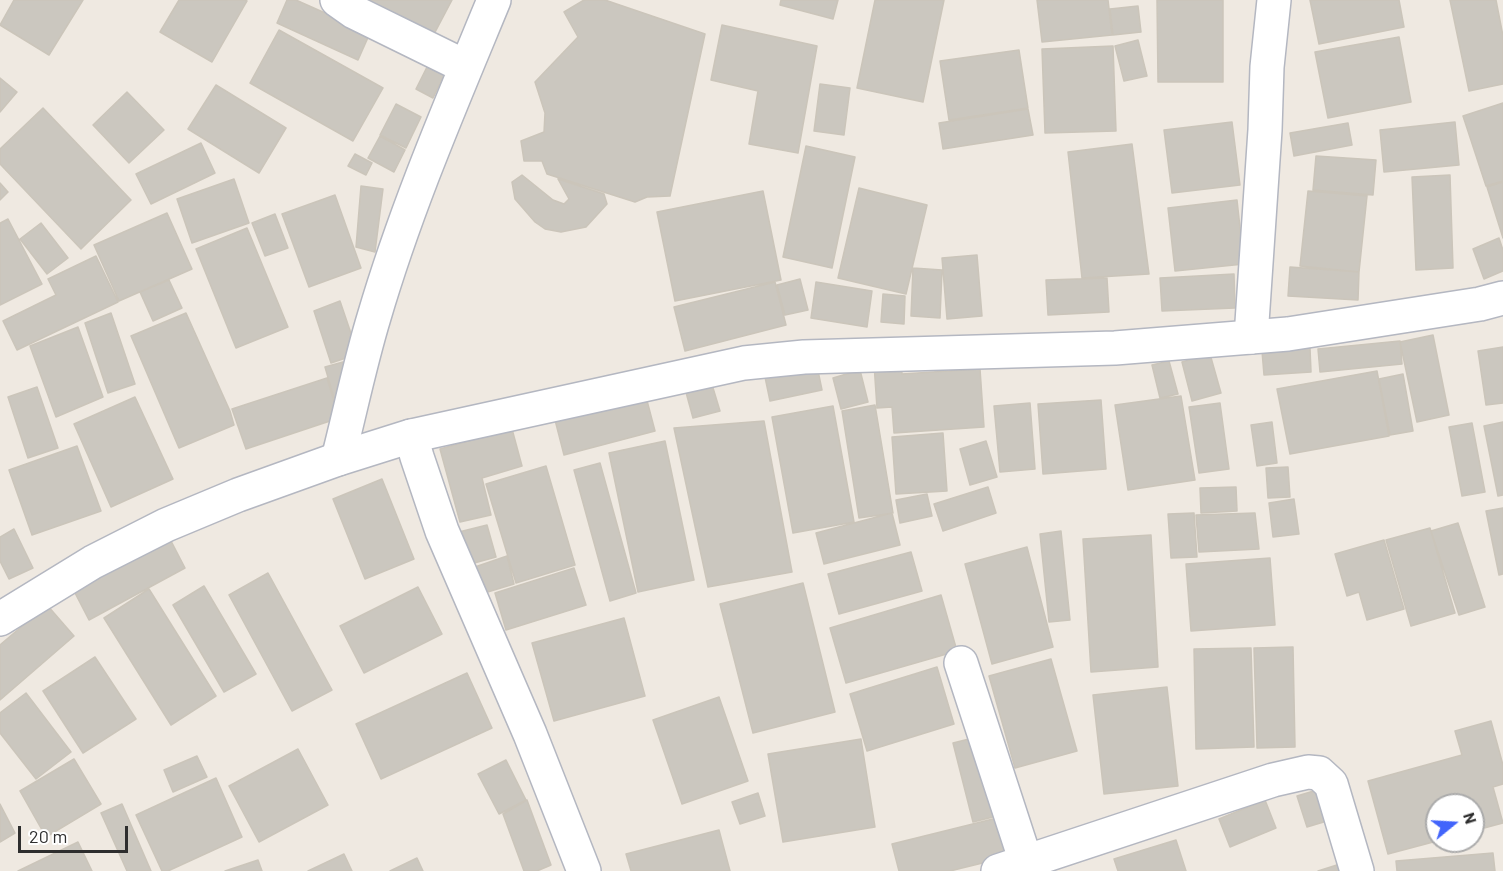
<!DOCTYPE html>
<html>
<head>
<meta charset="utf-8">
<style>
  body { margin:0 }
  #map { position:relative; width:1503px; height:871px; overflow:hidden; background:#efe9e1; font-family:Barlow,sans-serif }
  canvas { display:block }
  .north { position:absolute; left:1425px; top:793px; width:60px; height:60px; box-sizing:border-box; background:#fff; border:2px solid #ababab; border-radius:50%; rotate:72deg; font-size:16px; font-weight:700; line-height:24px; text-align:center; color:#2e2e2e }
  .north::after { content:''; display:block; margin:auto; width:21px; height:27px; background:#4264fb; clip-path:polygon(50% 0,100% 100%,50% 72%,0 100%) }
  .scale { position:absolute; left:18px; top:826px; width:110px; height:27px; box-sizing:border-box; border:3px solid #2e2e2e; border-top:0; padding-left:8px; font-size:18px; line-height:21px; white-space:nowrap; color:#2e2e2e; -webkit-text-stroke:4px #fff; paint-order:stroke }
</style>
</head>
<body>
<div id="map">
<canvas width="1503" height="871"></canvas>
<div class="north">N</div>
<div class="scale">20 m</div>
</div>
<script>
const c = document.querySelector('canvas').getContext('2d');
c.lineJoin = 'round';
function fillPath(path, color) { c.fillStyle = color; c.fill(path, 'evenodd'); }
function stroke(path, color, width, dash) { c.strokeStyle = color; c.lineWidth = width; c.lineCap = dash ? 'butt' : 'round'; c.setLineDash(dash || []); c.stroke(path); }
const building = new Path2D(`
  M14,0h69l-34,55 -49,-30z
  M179,0h66l2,1 -35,61 -52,-30z
  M287,0h9l74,33 -12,27 -81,-37z
  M360,0h92l-20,38z
  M584,0h21l100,34 -35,162 -23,1 -12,5 -88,-28 -5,-13h-18l-3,-20 23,-9 1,-19 -10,-31 43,-45 -14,-25z
  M781,0h57l-5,19 -53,-14z
  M875,0h69l-21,102 -66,-14z
  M1037,0h71l4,35 -70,7z
  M1157,0h66v82h-65z
  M1310,0h89l5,27 -85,17z
  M1450,0h46l7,36v48l-34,7z
  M1138,6l3,26 -28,3 -3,-26z
  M722,25l95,21 -19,107 -49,-9 9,-53 -47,-11z
  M279,30l104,58 -30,53 -103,-58z
  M1399,37l12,65 -83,16 -13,-66z
  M1138,40l9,36 -23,5 -9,-35z
  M1113,46l3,85 -71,2 -3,-84z
  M1019,50l9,58 -79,12 -9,-59z
  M429,63l17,8 -13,27 -17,-9z
  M0,78l17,14 -17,20z
  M820,84l30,4 -6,47 -30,-4z
  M216,85l70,43 -27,45 -71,-44z
  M127,92l37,38 -35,33 -36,-38z
  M1503,103v78l-17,5 -23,-70z
  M396,104l25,13 -15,31 -26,-13z
  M43,108l88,92 -50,49 -81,-85v-15z
  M1028,109l5,26 -90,14 -4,-26z
  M1232,122l8,63 -68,8 -8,-63z
  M1455,122l4,43 -75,7 -4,-42z
  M1348,123l4,22 -58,11 -4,-23z
  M380,136l25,14 -11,22 -26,-14z
  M201,143l14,30 -64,31 -15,-30z
  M1132,144l17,130 -67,4 -14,-126z
  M806,146l49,11 -23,111 -49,-11z
  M355,154l17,9 -6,12 -18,-9z
  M1316,156l60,4 -3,35 -60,-5z
  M522,175l31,25 11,4 5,-5 -11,-20 46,15 3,10 -21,23 -25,5 -16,-3 -10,-7 -20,-23 -3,-17z
  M1450,175l3,93 -37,2 -4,-93z
  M234,179l15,44 -57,20 -15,-44z
  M1503,182v56l-16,-51z
  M0,183l8,9 -8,8z
  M361,186l22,3 -8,63 -19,-5z
  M859,188l68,17 -21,89 -68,-16z
  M763,191l18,89 -106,21 -18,-89z
  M1308,191l59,5 -8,76 -59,-6z
  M335,195l26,73 -52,19 -27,-73z
  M1237,200l7,64 -69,7 -7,-63z
  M167,213l25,56 -73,32 -25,-56z
  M275,214l13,34 -23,8 -13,-33z
  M8,219l34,65 -42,21v-82z
  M41,223l27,35 -21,16 -27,-35z
  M247,228l41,99 -52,21 -40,-99z
  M1499,238l4,12v21l-19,8 -11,-30z
  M977,255l5,61 -35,3 -5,-61z
  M96,256l22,46 -101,48 -14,-29 53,-26 -8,-16z
  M1290,267l69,5 -1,28 -70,-4z
  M913,268l29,2 -2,48 -29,-2z
  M1234,274l1,34 -73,3 -2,-33z
  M1107,278l2,34 -61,3 -2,-35z
  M800,279l8,31 -23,5 -8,-30z
  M169,280l13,28 -29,13 -13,-29z
  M775,282l11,43 -101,26 -11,-44z
  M816,282l56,9 -5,36 -56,-9z
  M883,294l22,2 -1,28 -23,-2z
  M340,301l18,53 -27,9 -17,-52z
  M111,313l24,71 -27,9 -23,-70z
  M186,313l44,98 4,14 -55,23 -48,-112z
  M78,327l25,70 -47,20 -26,-71z
  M1433,335l16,80 -32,7 -17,-80z
  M1400,341l2,23 -82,8 -2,-23z
  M1503,347v56l-17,2 -8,-54z
  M1310,348l1,24 -47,3 -2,-24z
  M1210,354l11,39 -29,8 -10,-39z
  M1169,361l9,33 -18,4 -8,-33z
  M343,362l9,31 -18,5 -9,-31z
  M901,362l1,12 78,-5 4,58 -90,6 -2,-26 -15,1 -3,-44z
  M817,366l5,24 -52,11 -5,-24z
  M860,370l8,32 -27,7 -8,-31z
  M1377,371l12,65 -99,18 -13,-65z
  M1403,374l10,57 -23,4 -11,-56z
  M327,378l12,40 -93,31 -14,-40z
  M710,378l10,33 -27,7 -9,-33z
  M37,387l21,61 -30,10 -20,-61z
  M645,393l10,38 -91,24 -10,-39z
  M1181,396l14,84 -67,10 -13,-85z
  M135,397l38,82 -62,28 -37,-83z
  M1101,400l5,69 -63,5 -5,-70z
  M1030,403l5,66 -35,3 -6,-66z
  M1220,403l9,66 -30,4 -10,-66z
  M875,405l18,108 -34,5 -17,-107z
  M833,406l21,116 -61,11 -21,-116z
  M764,421l28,151 -84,15 -34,-159z
  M1272,422l5,41 -20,3 -6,-41z
  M1503,422v73l-5,1 -14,-70z
  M1472,423l13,69 -23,4 -13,-69z
  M512,429l10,37 -40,12 9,37 -31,7 -20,-73z
  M943,433l4,58 -51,3 -4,-57z
  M665,441l29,139 -56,12 -29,-139z
  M986,441l11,36 -27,8 -10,-36z
  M77,446l24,65 -69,24 -23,-65z
  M600,463l36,130 -26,8 -36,-131z
  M546,466l29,99 -59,18 -30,-99z
  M1288,467l2,30 -22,1 -2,-30z
  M382,479l32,80 -49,20 -32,-80z
  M988,487l8,26 -53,18 -9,-27z
  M1236,487l1,24 -36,2 -1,-25z
  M927,494l5,22 -32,7 -4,-23z
  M1294,499l5,35 -26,3 -4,-34z
  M1503,508v66l-4,1 -13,-64z
  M892,513l8,32 -76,19 -8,-31z
  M1194,513l3,44 -26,1 -3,-44z
  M1255,513l4,36 -60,3 -3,-37z
  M1458,523l27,84 -26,8 -28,-84z
  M487,525l9,32 -29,8 -8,-33z
  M1430,528l25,85 -44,13 -25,-86z
  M14,529l19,39 -24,11 -9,-18v-24z
  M1061,531l9,89 -21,2 -9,-88z
  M1151,535l7,132 -67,5 -8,-133z
  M170,539l15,29 -96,52 -15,-29z
  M1384,540l20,69 -37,11 -8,-28 -12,4 -12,-42z
  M1027,547l26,100 -61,17 -27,-100z
  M911,552l11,39 -83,23 -11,-40z
  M507,556l7,28 -33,10 -9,-26z
  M1270,558l5,67 -84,6 -5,-67z
  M574,568l12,37 -80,25 -11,-37z
  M268,573l64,117 -40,21 -63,-116z
  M803,583l32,129 -82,21 -33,-129z
  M204,586l52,88 -32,18 -51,-87z
  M418,587l24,47 -78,39 -24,-47z
  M149,589l67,107 -45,29 -67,-107z
  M941,595l16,56 -111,32 -16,-55z
  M47,605l27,31 -74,64v-55z
  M624,618l21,78 -91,25 -22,-78z
  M1293,647l2,100 -38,1 -3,-100z
  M1251,648l3,99 -58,2 -2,-100z
  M95,657l41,62 -53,34 -40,-62z
  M1051,659l26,92 -62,17 -26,-92z
  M937,667l17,57 -87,27 -17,-57z
  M467,673l25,55 -111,51 -25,-55z
  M1167,687l11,99 -74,8 -11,-99z
  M26,693l45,59 -35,27 -36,-46v-20z
  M719,697l29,84 -66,23 -29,-84z
  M1491,721l12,44v19l-10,3 10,36 -30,8v-26h-36v36l-49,13 -20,-73 94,-26 -7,-24z
  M981,736l20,79 -28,7 -20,-79z
  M861,739l14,88 -92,15 -15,-88z
  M298,749l30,56 -69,37 -30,-56z
  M197,756l10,21 -34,15 -9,-22z
  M74,759l27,45 -55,33 -26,-46z
  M506,760l20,40 -27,14 -21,-40z
  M216,778l26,59 -74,34h-6l-26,-56z
  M1327,787l10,31 -30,9 -10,-31z
  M758,793l7,23 -25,8 -8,-22z
  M527,800l24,65 -14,6h-13l-21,-57z
  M1265,800l11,28 -46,19 -11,-28z
  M0,804l15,29 -15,9z
  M122,804l29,67h-24l-26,-58z
  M1001,817l10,39 -61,15h-51l-7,-27z
  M719,830l11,41h-99l-5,-17z
  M1176,840l10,31h-68l-4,-12z
  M78,842l14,29h-74z
  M1493,853l2,18h-98l-1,-10z
  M344,854l8,17h-44z
  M417,858l6,13h-33z
  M258,860l4,11h-37z
  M1340,864l2,7h-24z`);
const street = new Path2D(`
  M337,0l17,12 112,55
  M1251,337l14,-207 2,-63 7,-67
  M411,436l6,21 25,74 88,203 54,137
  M338,459c12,-47 22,-96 36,-142 32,-109 77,-213 120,-317
  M961,663l65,199
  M998,871l275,-91 35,-8 11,1 12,11 26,87`);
const secondary = new Path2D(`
  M0,619l93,-57 73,-37 72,-30 100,-36 73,-23 333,-73 60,-6 311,-9 173,-14 192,-30 23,-6`);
fillPath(building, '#cbc7bf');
stroke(building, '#cbc5ba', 1.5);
stroke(street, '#b4b7c1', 36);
stroke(secondary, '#b4b7c1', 36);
stroke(street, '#fff', 33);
stroke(secondary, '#fff', 33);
</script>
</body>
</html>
